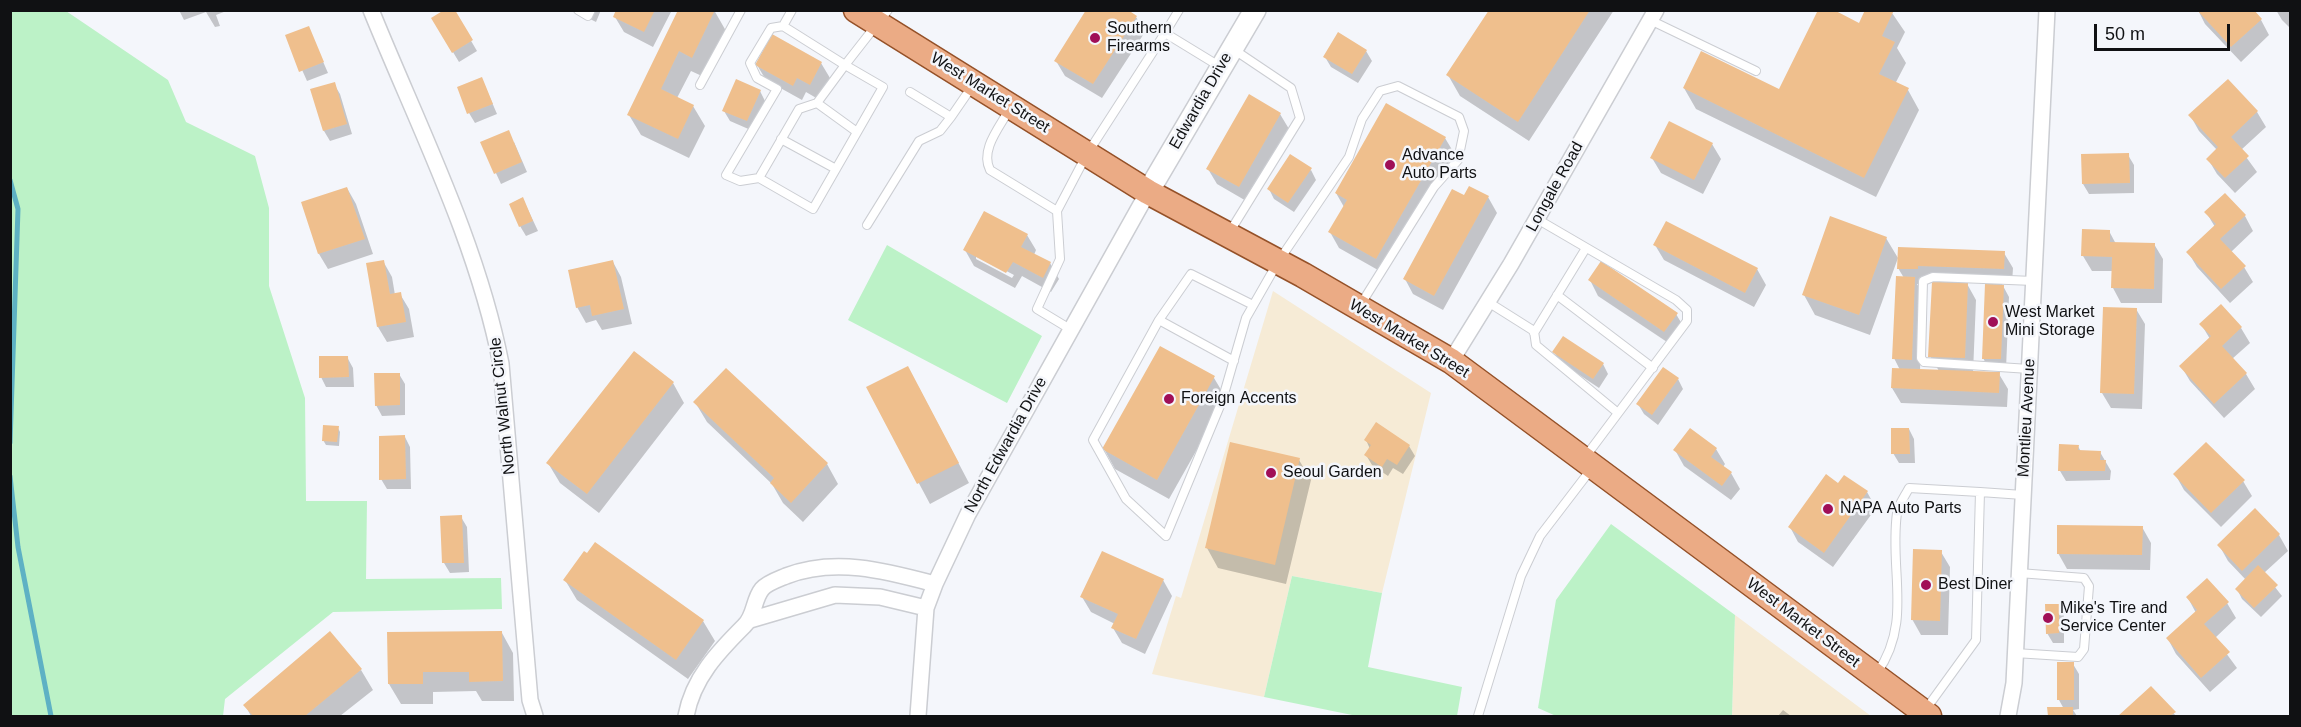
<!DOCTYPE html>
<html>
<head>
<meta charset="utf-8">
<style>
  body { margin:0 }
  #map { position:relative; width:2301px; height:727px; overflow:hidden; background:#f4f6fb; font-family:Helvetica,sans-serif }
  canvas { display:block }
  .frame { position:absolute; inset:0; border:12px solid #101113; pointer-events:none }
  .scale { position:absolute; left:2094px; top:24px; width:136px; height:27px; box-sizing:border-box; border:3px solid #101113; border-top:0; padding-left:8px; font-size:18px; line-height:21px; white-space:nowrap; color:#101113; -webkit-text-stroke:4px #f4f6fb; paint-order:stroke }
</style>
</head>
<body>
<div id="map">
<canvas width="2301" height="727"></canvas>
<div class="frame"></div>
<div class="scale">50 m</div>
</div>
<script>
const c = document.querySelector('canvas').getContext('2d');
c.lineJoin = 'round';
function fillPath(path, color) { c.fillStyle = color; c.fill(path, 'evenodd'); }
function stroke(path, color, width, dash) { c.strokeStyle = color; c.lineWidth = width; c.lineCap = dash ? 'butt' : 'round'; c.setLineDash(dash || []); c.stroke(path); }
function drawText(font, color, halo, rows, align = 'center') {
  c.font = font + ' Helvetica,sans-serif'; c.lineWidth = 5; c.setLineDash([]); c.textBaseline = 'middle'; c.strokeStyle = halo; c.fillStyle = color; for (const [text, x, y, turn = 0] of rows) {
    c.save(); c.translate(x, y); c.rotate((+turn || 0) * Math.PI / 180); c.textAlign = isNaN(turn) ? turn : align; if (halo) c.strokeText(text, 0, 0); c.fillText(text, 0, 0); c.restore();
  }
}
const commercial = new Path2D(`
  M1273,291l158,102 -49,200 -90,-17 -28,121 -112,-23 24,-78 5,2z
  M1735,615l136,101h-139z`);
const green = new Path2D(`
  M10,11h56l102,69 18,42 69,34 14,52v78l36,112 1,103h61l-1,78 135,-1 1,31 -169,3 -108,87 -2,17h-212z
  M887,245l155,91 -35,67 -159,-83z
  M1611,524l124,91 -3,101h-176l-18,-8 18,-108z
  M1292,576l90,17 -14,74 94,20 -5,29h-100l-93,-19z`);
const shadow = new Path2D(`
  M179,10h50l-13,5 4,11 -5,1 -9,-15 -22,8z
  M453,10l24,41 -18,11 -26,-43z
  M572,10h29l-5,12z
  M618,10h54l-19,37 -29,-15 -9,-15z
  M679,10h35l12,21 -22,46 -13,-6 -14,27 16,8 12,20 -16,32 -48,-23 -12,-20z
  M1490,10h124l-85,131 -69,-45 -12,-21z
  M1890,10l15,22 -8,16 9,15 -11,21 13,6 11,20 -43,87 -180,-88 -12,-21 96,3 80,-66z
  M1951,10h31v2h-30z
  M2198,10l63,10 8,15 -28,27 -36,-38z
  M2276,10h14v18l-8,-8z
  M1136,17l9,15 -43,66 -37,-22 -9,-15z
  M308,27l20,46 -21,8 -20,-45z
  M1366,51l6,10 -14,22 -27,-16 -6,-10z
  M821,63l9,15 -12,21 -12,-7 -4,8 -36,-20 -9,-15z
  M482,79l15,35 -22,9 -6,-10z
  M2228,81l29,31 9,15 -25,23 16,22 -22,21 -18,-19 -9,-15 9,-9 -18,-19 -9,-16z
  M334,84l6,10 12,40 -22,7 -6,-10 -12,-41z
  M760,91l5,10 -12,30 -23,-10 -6,-10z
  M1280,114l9,15 -41,73 -31,-18 -9,-15z
  M1445,138l9,15 -69,121 -46,-26 -9,-16 14,-25 -8,-14z
  M514,142l13,30 -26,12 -19,-41z
  M1712,144l9,15 -18,35 -42,-21 -9,-15z
  M2128,155l6,10v28l-45,1 -6,-10z
  M1311,170l5,10 -22,32 -20,-13 -5,-10z
  M347,188l9,16 17,50 -45,15 -9,-15 -17,-51z
  M1465,197h23l9,16 -54,97 -30,-16 -8,-15z
  M523,199l15,32 -12,5 -6,-10z
  M2206,212l39,4 8,15 -22,21 13,15 9,15 -23,21 -33,-36 -9,-15 27,-25z
  M2109,231l7,13h38l9,15 -1,44h-41l-8,-15v-17h-21l-9,-15z
  M1027,235l9,15 -2,5 16,8 9,16 -8,13 -29,-16 -7,12 -41,-22 -9,-16zM976,255l38,20 -2,3 -36,-19z
  M1886,238l12,20 -28,77 -55,-20 -11,-20z
  M1655,245l102,24 9,16 -12,22 -90,-47z
  M2004,253l9,15 -1,16h-10l7,13 -3,72h-17l-6,-11 3,-75 -20,-1 10,18 -3,73 26,1 9,15 -1,18 -106,-4 -9,-15 8,-18 -6,-12 10,-80 -6,-10zM1926,281h7l-3,75 9,15h-19l3,-77 -6,-10h9z
  M383,261l9,16 3,18 5,-1 9,15 5,28 -27,5 -9,-15z
  M613,262l8,15 11,47 -30,6 -6,-10 -10,3 -9,-16z
  M1590,280l86,34 9,15 -12,17 -75,-50z
  M2220,306l21,22 9,15 -18,16 14,15 9,15 -31,29 -34,-37 -9,-15 29,-27 -9,-15z
  M2136,309l9,15 -3,85 -31,-1 -9,-15z
  M1160,348l54,30 12,20 -57,101 -54,-30 -11,-20z
  M1554,352l49,12 5,10 -9,14 -39,-26z
  M347,357l6,11 1,19h-28l-5,-10z
  M399,374l6,10v31l-23,1 -6,-11z
  M1678,379l5,10 -25,36 -14,-11 -6,-10z
  M673,383l11,20 -85,110 -39,-30 -12,-20z
  M868,388h51l50,95 -39,21z
  M695,402l132,62 11,20 -35,38 -20,-19 -11,-19 -65,-62z
  M338,428l2,4 -1,14 -13,-1 -3,-5z
  M1909,429l5,10 1,24h-16l-6,-10z
  M405,437l5,10 1,42h-24l-6,-10z
  M1366,440l43,6 6,10 -12,18 -10,-6 -5,8 -16,-11 -6,-10 4,-6z
  M2078,446l3,6h19l11,19 -1,9 -44,1 -6,-10z
  M1716,449l9,15 -2,3 8,6 9,16 -9,11 -47,-34 -9,-16z
  M1299,460l12,20 -25,104 -68,-16 -11,-20z
  M2175,474l68,7 9,15 -31,31 -37,-37z
  M1838,485l29,7 9,16 -43,59 -35,-25 -8,-15z
  M2255,510l24,25 9,16 -24,22 18,23 -21,21 -19,-18 -5,-10 9,-9 -18,-19 -9,-16z
  M461,517l6,10 2,45 -19,1 -6,-10z
  M2142,527l9,16 -1,27 -83,-1 -9,-16z
  M1941,552l9,15 -2,68h-27l-9,-16z
  M588,555l115,66 12,20 -27,38 -111,-79 -12,-20z
  M1163,580l9,16 -27,58 -23,-11 -9,-15 2,-4 -24,-12 -9,-15z
  M2188,598l39,5 9,15 -21,20 22,30 -27,24 -34,-38 -8,-15 28,-26z
  M2058,606l6,10v27h-11l-6,-10z
  M502,633l11,20 1,48h-32l-6,-10 -43,1v12h-32l-12,-20 -1,-50z
  M2073,664l6,10v35l-6,1 4,6h-28v-7h15l-5,-9z
  M361,670l12,20 -33,26h-89l-6,-11z
  M2151,688l25,28h-56z
  M1783,710l8,6h-13z`);
const stream = new Path2D(`
  M10,180l8,29 -8,234
  M10,476l8,71 33,169`);
const building = new Path2D(`
  M444,10h11l18,30 -21,13 -21,-35z
  M616,10h39l-11,22 -31,-15z
  M678,10h37l-23,48 -13,-7 -18,38 33,16 -16,34 -51,-24z
  M1086,10h42l9,6 -44,68 -39,-23z
  M1489,10h101l-72,112 -72,-47z
  M1818,10h16l25,13 6,-13h29l-12,26 13,6 -16,32 30,14 -45,90 -181,-90 18,-37 78,38z
  M2197,10h57l8,9 -31,28z
  M309,26l15,36 -25,10 -14,-37z
  M1338,32l29,18 -15,24 -29,-17z
  M772,34l50,28 -12,23 -13,-7 -4,8 -38,-21z
  M482,77l11,27 -26,10 -10,-27z
  M736,79l25,11 -14,31 -25,-10z
  M2228,79l30,32 -27,26 18,19 -24,22 -19,-19 12,-12 -30,-32z
  M335,82l12,42 -24,7 -13,-42z
  M1249,94l32,19 -42,74 -33,-18z
  M1386,103l60,34 -70,122 -48,-27 19,-32 -12,-7z
  M1669,121l44,22 -19,37 -44,-22z
  M509,130l13,32 -28,12 -14,-32z
  M2129,153l1,30 -48,1 -1,-30z
  M1290,154l22,14 -24,35 -21,-14z
  M1469,186l20,10 -55,100 -31,-17 49,-90 12,6z
  M347,187l18,52 -47,15 -17,-52z
  M2225,193l21,22 -26,24 26,27 -25,23 -35,-37 30,-28 -12,-12z
  M523,197l10,24 -14,6 -10,-23z
  M984,211l44,23 -7,13 30,15 -8,16 -30,-16 -7,11 -43,-23z
  M1830,216l57,21 -28,78 -57,-20z
  M1666,221l92,47 -13,25 -92,-48z
  M2082,229l28,1v12l45,1 -1,46 -43,-1 1,-31 -31,-1z
  M1898,247l107,4 -1,18 -86,-3v3h-21z
  M384,260l6,34 11,-2 5,30 -29,5 -11,-64z
  M613,260l11,49 -32,7 -2,-11 -14,3 -8,-38z
  M1601,261l77,52 -14,19 -76,-52z
  M1896,276l19,1 -3,83 -20,-1z
  M1932,282l36,1 -3,75 -37,-1z
  M1985,284l19,1 -3,74h-19z
  M2221,304l21,23 -20,19 25,27 -33,31 -35,-38 32,-30 -12,-12z
  M2103,307l34,1 -3,86 -34,-1z
  M1563,336l41,27 -11,16 -41,-27z
  M1160,346l55,30 -58,104 -55,-31z
  M634,351l40,31 -87,112 -41,-31z
  M319,356h29l1,21 -30,1z
  M908,366l51,97 -42,21 -51,-97z
  M1663,367l16,11 -27,37 -16,-11z
  M726,368l102,95 -37,40 -21,-20 4,-5 -81,-76z
  M1892,368l108,4 -1,21 -108,-5z
  M374,373h26v32l-25,1z
  M1376,422l34,23 -13,20 -10,-6 -5,8 -18,-12 7,-10 -7,-5z
  M323,425l16,1 -2,16 -15,-1z
  M1690,428l27,20 -6,9 21,15 -10,14 -49,-36z
  M1891,428h18l1,26h-19z
  M405,435l1,44 -27,1v-44z
  M1230,442l70,16 -25,107 -70,-17z
  M2206,442l39,38 -34,33 -38,-39z
  M2059,444l20,1 -1,5 23,1 -1,9h6l-1,11h-47z
  M1826,474l12,9 6,-8 24,16 -44,62 -36,-26z
  M2255,508l25,26 -38,37 -25,-26z
  M462,515l2,48h-22l-2,-47z
  M2057,525l86,1 -1,29 -85,-1z
  M595,542l109,78 -28,40 -113,-80 21,-29 3,2z
  M1913,549l29,1 -2,71 -29,-1z
  M1102,551l62,28 -28,60 -25,-11 7,-14 -38,-17z
  M2258,565l20,20 -24,23 -19,-19z
  M2207,578l22,24 -25,22 26,28 -29,26 -35,-40 31,-28 -11,-13z
  M2045,604h14v29l-13,1z
  M330,631l32,38 -57,47h-52l-10,-11z
  M502,631l1,50 -34,1v-10h-46v12h-35l-1,-52z
  M2057,662h17v38h-17z
  M2151,686l25,26 -6,4h-52z
  M2047,707h26v9h-25z`);
const service = new Path2D(`
  M578,10l10,6 3,-6
  M792,10l-9,16 62,39 -28,38 40,29
  M1650,20l106,51
  M783,26l-12,2 -21,35 7,15 20,11 -51,86 14,6 19,-3 54,31 70,-122 -38,-22 43,-55
  M1165,33l14,-23
  M700,85l41,-75
  M910,92l41,25 22,-32
  M1009,110c-10,18 -29,40 -19,60l67,41
  M781,139l55,30
  M759,178l40,-69 18,-6
  M1537,219l139,81 11,10v11l-101,135
  M867,225l52,-84 21,-10 11,-14
  M1229,233l71,-115 -9,-30 -58,-39
  M1557,295l96,73
  M1488,302l46,29 2,14 82,68
  M1159,320l32,-46 62,31
  M1070,329l-33,-20 23,-50 -3,-48 30,-57 78,-121 54,33
  M1534,333l52,-85
  M1234,361l-75,-41 -66,120 33,59 40,37 56,-135 24,-83 32,-56 71,-105 13,-38 18,-28 18,-5 61,31 5,14 -6,29 -24,27 -73,117
  M2029,369l-105,-7 -3,-4 2,-77 10,-4 101,4
  M1980,492l43,3
  M2015,653l63,4 6,-8 5,-63 -5,-8 -65,-5
  M1877,673c36,-51 12,-103 20,-160 1,-8 8,-17 12,-25l71,4 -4,148 -50,69
  M1478,716l43,-140 19,-40 52,-68`);
const minor = new Path2D(`
  M371,10c47,116 106,231 130,354l29,336 5,16
  M1451,361l60,-97 145,-254
  M750,620l85,-25 45,2 46,11
  M686,716c7,-38 32,-64 58,-90 11,-10 9,-26 18,-37 5,-6 17,-10 24,-13 49,-19 100,-5 149,8
  M918,716l8,-108 9,-24 33,-70 180,-322
  M2008,716l6,-33 33,-673`);
const secondary = new Path2D(`
  M1148,192l107,-182`);
const primary = new Path2D(`
  M856,10l292,182 155,83 148,86 478,355`);
const markers = [
  [1095,38,6,"#a00f57"],
  [1390,165,6,"#a00f57"],
  [1993,322,6,"#a00f57"],
  [1169,399,6,"#a00f57"],
  [1271,473,6,"#a00f57"],
  [1828,509,6,"#a00f57"],
  [1926,585,6,"#a00f57"],
  [2048,618,6,"#a00f57"]
];
const poiNames = [
  ["Southern",1107,29],
  ["Firearms",1107,47],
  ["Advance",1402,156],
  ["Auto Parts",1402,174],
  ["West Market",2005,313],
  ["Mini Storage",2005,331],
  ["Foreign Accents",1181,399],
  ["Seoul Garden",1283,473],
  ["NAPA Auto Parts",1840,509],
  ["Best Diner",1938,585],
  ["Mike's Tire and",2060,609],
  ["Service Center",2060,627]
];
const streetNames = [
  ["West Market Street",990,93,32],
  ["Edwardia Drive",1201,101,-60],
  ["Longale Road",1555,187,-61],
  ["West Market Street",1409,339,31],
  ["North Walnut Circle",503,406,-96],
  ["Montlieu Avenue",2027,418,-87],
  ["North Edwardia Drive",1006,445,-61],
  ["West Market Street",1803,623,37]
];
fillPath(commercial, '#f6ebd6');
fillPath(green, '#bcf2c7');
fillPath(shadow, '#0003');
stroke(stream, '#5eb1c4', 5);
fillPath(building, '#efbf8d');
stroke(service, '#cbcdd2', 10);
stroke(minor, '#cbcdd2', 18);
stroke(secondary, '#cbcdd2', 24);
stroke(primary, '#955128', 27);
stroke(service, '#fff', 8);
stroke(minor, '#fff', 15);
stroke(secondary, '#fff', 21);
stroke(primary, '#ebab85', 24);
for (const [x, y, r, color] of markers) { const dot = new Path2D(); dot.arc(x, y, r, 0, 2 * Math.PI); c.fillStyle = color; c.fill(dot); stroke(dot, '#f4f6fb', 2); }
drawText('16px', '#101113', '#f4f6fb', poiNames, 'left');
drawText('16px', '#101113', '#f4f6fb', streetNames);
</script>
</body>
</html>
